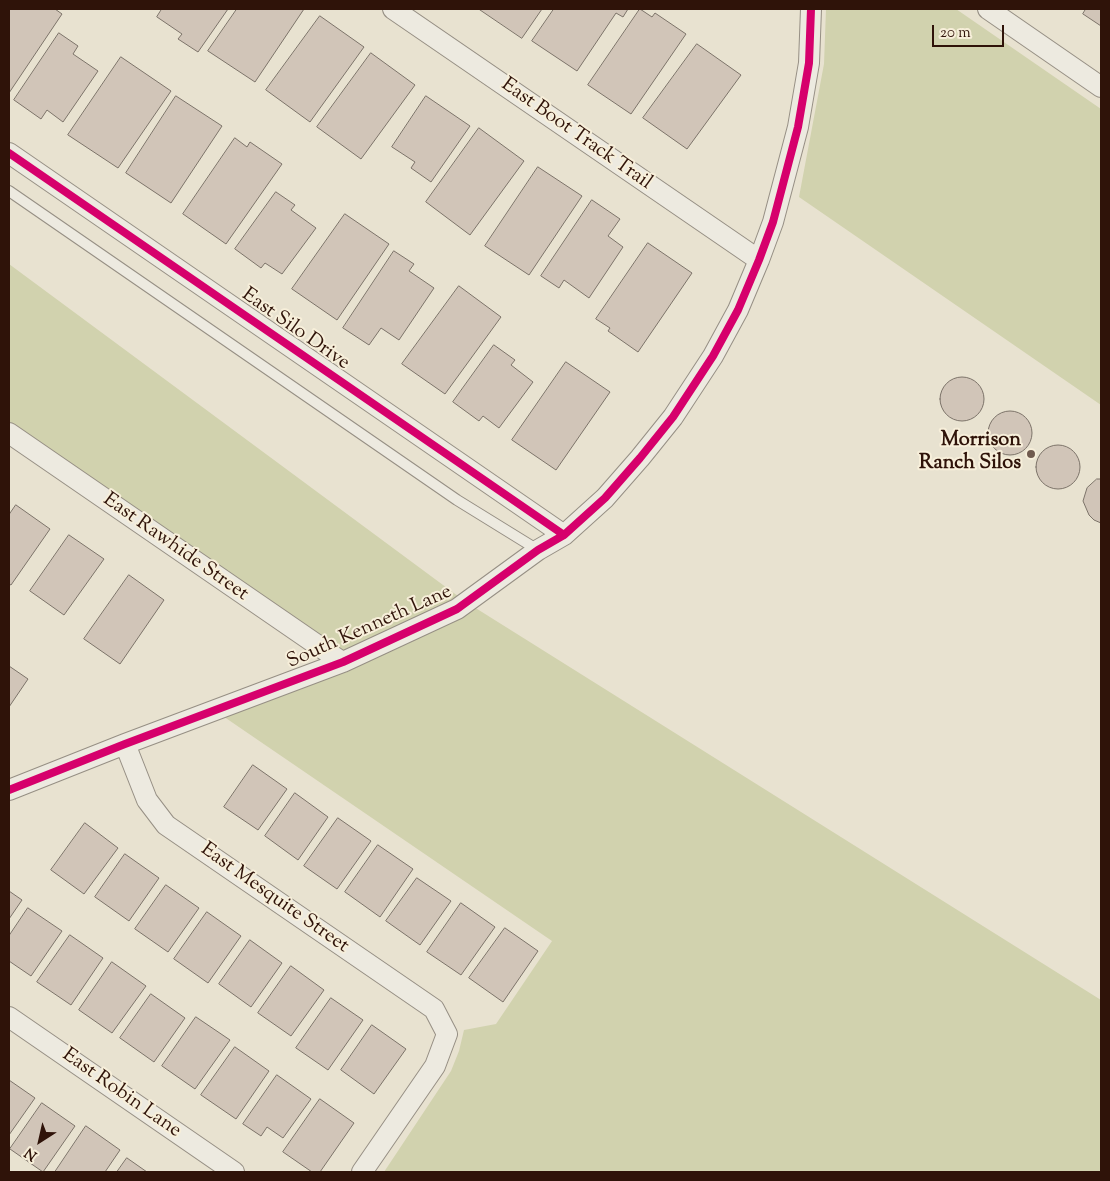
<!DOCTYPE html>
<html>
<head>
<meta charset="utf-8">
<style>
  body { margin:0 }
  #map { position:relative; width:1110px; height:1181px; overflow:hidden; background:#e8e2d0; font-family:"Sorts Mill Goudy",serif }
  canvas { display:block }
  .frame { position:absolute; inset:0; border:10px solid #2f1309; pointer-events:none }
  .north { position:absolute; left:15px; top:1116px; width:50px; height:50px; -webkit-text-stroke:4px #f7efda; paint-order:stroke; rotate:215deg; font-size:14px; font-weight:700; line-height:20px; text-align:center; color:#2f1309 }
  .north::after { content:''; display:block; margin:auto; width:18px; height:22px; background:#2f1309; clip-path:polygon(50% 0,100% 100%,50% 72%,0 100%) }
  .scale { position:absolute; left:932px; top:25px; width:72px; height:22px; box-sizing:border-box; border:2px solid #2f1309; border-top:0; padding-left:6px; font-size:15px; line-height:18px; white-space:nowrap; color:#2f1309; -webkit-text-stroke:4px #f7efda; paint-order:stroke }
</style>
</head>
<body>
<div id="map">
<canvas width="1110" height="1181"></canvas>
<div class="frame"></div>
<div class="north">N</div>
<div class="scale">20 m</div>
</div>
<script>
const c = document.querySelector('canvas').getContext('2d');
c.lineJoin = 'round';
function fillPath(path, color) { c.fillStyle = color; c.fill(path, 'evenodd'); }
function stroke(path, color, width, dash) { c.strokeStyle = color; c.lineWidth = width; c.lineCap = dash ? 'butt' : 'round'; c.setLineDash(dash || []); c.stroke(path); }
function drawText(font, color, halo, rows, align = 'center') {
  c.font = font + ' "Sorts Mill Goudy",serif'; c.lineWidth = 4; c.setLineDash([]); c.textBaseline = 'middle'; c.strokeStyle = halo; c.fillStyle = color; for (const [text, x, y, turn = 0] of rows) {
    c.save(); c.translate(x, y); c.rotate((+turn || 0) * Math.PI / 180); c.textAlign = isNaN(turn) ? turn : align; if (halo) c.strokeText(text, 0, 0); c.fillText(text, 0, 0); c.restore();
  }
}
const green = new Path2D(`
  M826,9h130l145,100v296l-302,-208 25,-133z
  M9,264l457,338 635,398v172h-717l67,-101 8,-20 5,-21 32,-6 56,-83 -338,-231 128,-48 -333,-230z`);
const building = new Path2D(`
  M9,9h46l7,5 -53,79z
  M162,9h66l-30,43 -20,-13 4,-5 -25,-17z
  M237,9h67l-49,73 -47,-31z
  M479,9h63l-20,29z
  M554,9h74l-5,8 -7,-4 -39,58 -45,-30z
  M640,9l12,8 3,-4 31,21 -55,80 -43,-29z
  M1086,9h15v17l-18,-12z
  M320,16l44,31 -54,75 -44,-32z
  M59,33l19,13 -5,8 25,17 -35,51 -16,-12 -6,9 -27,-19z
  M697,44l44,31 -54,74 -44,-31z
  M371,53l44,32 -54,74 -44,-32z
  M121,57l50,34 -53,77 -50,-33z
  M176,96l46,30 -51,77 -45,-30z
  M426,96l44,30 -39,56 -20,-14 4,-6 -23,-15z
  M479,128l45,33 -54,74 -44,-33z
  M235,138l12,9 3,-5 32,22 -56,80 -43,-30z
  M538,167l44,29 -53,79 -44,-29z
  M276,192l19,13 -4,5 25,18 -34,46 -17,-11 -4,5 -26,-19z
  M592,200l28,19 -12,17 15,11 -34,51 -25,-18 -5,8 -18,-12z
  M345,214l44,30 -52,76 -45,-31z
  M648,243l44,30 -54,79 -30,-21 2,-3 -14,-9z
  M394,251l20,13 -5,7 25,17 -35,52 -18,-12 -12,17 -26,-17z
  M459,286l42,31 -56,77 -43,-30z
  M494,345l21,15 -4,5 22,17 -34,46 -16,-12 -4,5 -26,-19z
  M566,362l44,30 -54,78 -44,-30z
  M940 399a22 22 0 1 1 44 0a22 22 0 1 1-44 0Z
  M988 433a22 22 0 1 1 44 0a22 22 0 1 1-44 0Z
  M1036 467a22 22 0 1 1 44 0a22 22 0 1 1-44 0Z
  M1097,479h4v44l-7,-3 -5,-5 -6,-14 4,-13z
  M16,505l34,24 -39,56 -2,-1v-69z
  M69,535l35,24 -40,56 -34,-24z
  M129,575l35,25 -44,64 -36,-25z
  M9,666l19,13 -19,28z
  M253,765l34,24 -29,41 -34,-23z
  M295,793l33,24 -30,43 -33,-24z
  M338,818l33,23 -34,48 -33,-23z
  M85,823l33,25 -34,46 -33,-24z
  M378,845l35,24 -33,48 -35,-25z
  M125,854l34,24 -30,43 -34,-24z
  M417,878l34,23 -31,44 -34,-24z
  M166,885l33,23 -31,44 -33,-23z
  M9,891l13,9 -13,19z
  M461,903l34,24 -34,48 -34,-23z
  M28,908l34,23 -31,45 -22,-15v-25z
  M207,912l34,24 -33,47 -34,-24z
  M505,928l33,23 -35,51 -34,-24z
  M70,935l33,23 -32,47 -34,-23z
  M250,940l32,23 -31,44 -32,-23z
  M112,962l34,24 -34,47 -33,-23z
  M291,966l33,24 -33,46 -33,-23z
  M151,994l34,24 -31,44 -34,-24z
  M331,998l32,22 -35,50 -32,-22z
  M196,1017l34,23 -35,49 -33,-23z
  M372,1025l34,24 -32,45 -33,-24z
  M235,1047l34,24 -33,48 -35,-24z
  M277,1075l34,24 -28,39 -16,-11 -6,9 -18,-12z
  M9,1080l26,18 -26,37z
  M320,1099l34,24 -34,49h-8l-29,-20z
  M42,1103l33,23 -32,46 -33,-23z
  M86,1126l34,24 -15,22h-50z
  M127,1158l20,14h-30z`);
const lane = new Path2D(`
  M9,191l448,309 81,50`);
const street = new Path2D(`
  M393,9l366,251
  M988,9l113,78
  M9,153l555,382
  M9,433l333,229
  M125,744l22,56 19,25 268,184 13,25 -12,32 -73,106
  M9,790l116,-46 218,-82 114,-53 81,-59 26,-15 41,-37 35,-40 33,-41 40,-61 25,-46 21,-50 14,-38 25,-95 11,-64 2,-54
  M9,1017l225,155`);
const cycleway = new Path2D(`
  M9,153l555,382
  M9,790l116,-46 218,-82 114,-53 81,-59 26,-15 41,-37 35,-40 33,-41 40,-61 25,-46 21,-50 14,-38 25,-95 11,-64 2,-54`);
const markers = [
  [1031,454,5,"#705b4f"]
];
const streetNames = [
  ["East Boot Track Trail",576,135,35],
  ["East Silo Drive",295,330,35],
  ["East Rawhide Street",175,548,35],
  ["South Kenneth Lane",370,628,-24],
  ["East Mesquite Street",274,899,35],
  ["East Robin Lane",121,1094,35]
];
const poiNames = [
  ["Morrison",1021,442],
  ["Ranch Silos",1021,465]
];
fillPath(green, '#d1d2ae');
fillPath(building, '#d1c5b8');
stroke(building, '#7c7369', 1);
stroke(lane, '#968f84', 12);
stroke(street, '#968f84', 22);
stroke(lane, '#edeae0', 10);
stroke(street, '#edeae0', 20);
stroke(cycleway, '#d6006c', 8);
for (const [x, y, r, color] of markers) { const dot = new Path2D(); dot.arc(x, y, r, 0, 2 * Math.PI); c.fillStyle = color; c.fill(dot); stroke(dot, '#f7efda', 2); }
drawText('20px', '#2f1309', '#f7efda', streetNames);
drawText('bold 20px', '#2f1309', '#f7efda', poiNames, 'right');
</script>
</body>
</html>
